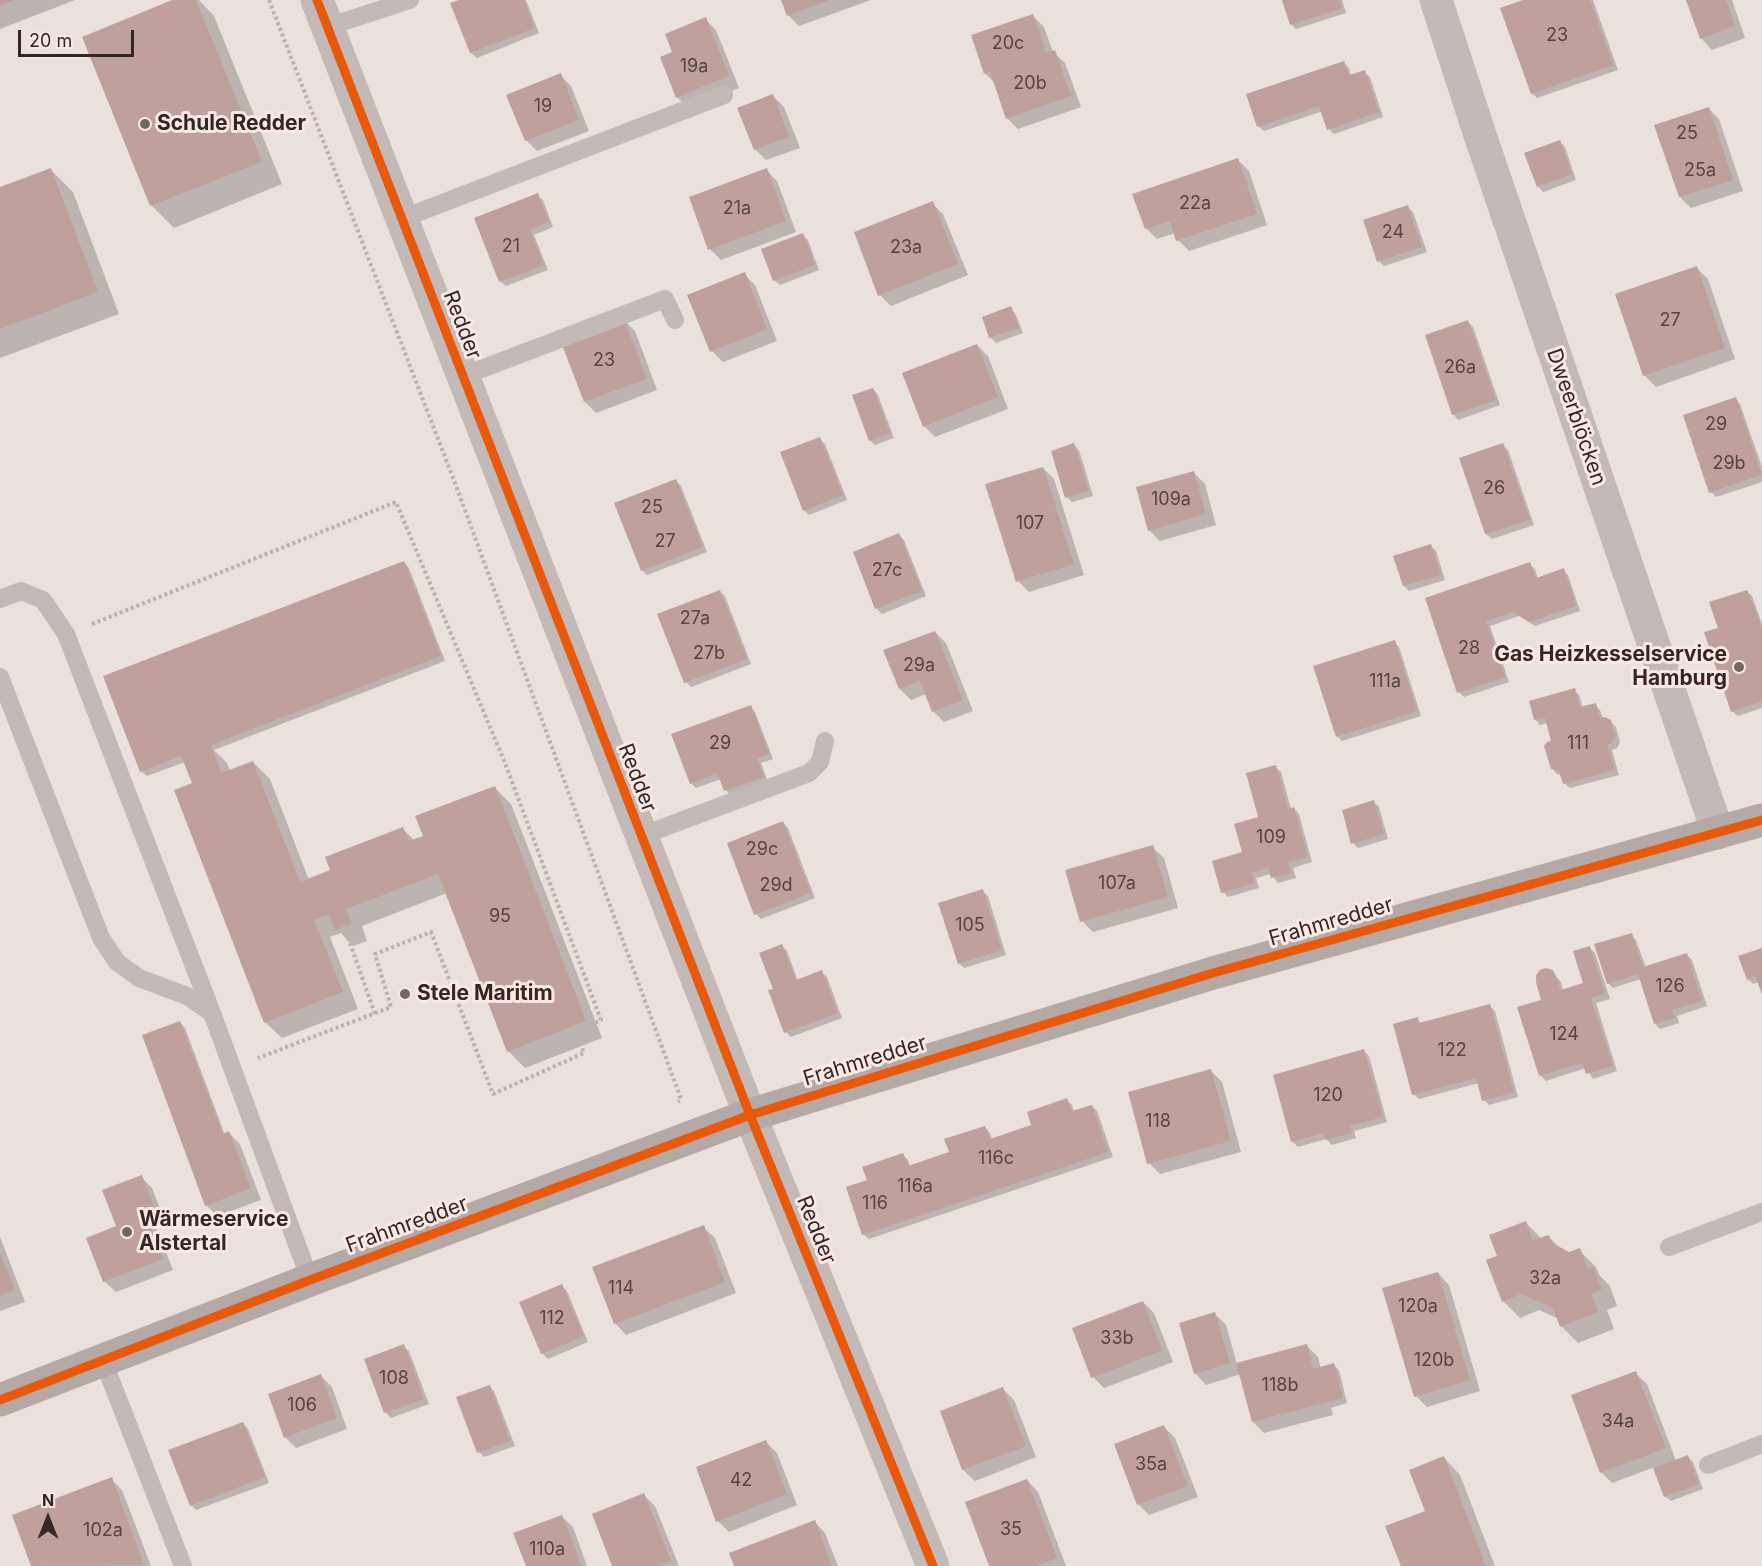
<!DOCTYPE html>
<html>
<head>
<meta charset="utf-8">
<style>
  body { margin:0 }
  #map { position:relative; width:1762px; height:1566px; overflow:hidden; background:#ebe1dc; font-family:Inter,sans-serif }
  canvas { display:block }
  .north { position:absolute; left:18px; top:1488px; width:60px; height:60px; -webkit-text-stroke:4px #f9e9e2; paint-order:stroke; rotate:0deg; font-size:16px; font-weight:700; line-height:24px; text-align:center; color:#332625 }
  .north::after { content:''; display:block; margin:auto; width:21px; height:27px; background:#332625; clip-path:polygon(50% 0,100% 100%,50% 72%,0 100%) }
  .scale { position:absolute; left:18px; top:30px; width:116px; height:27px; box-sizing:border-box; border:3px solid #332625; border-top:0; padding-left:8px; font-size:18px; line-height:21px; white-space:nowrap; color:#332625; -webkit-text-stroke:4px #f9e9e2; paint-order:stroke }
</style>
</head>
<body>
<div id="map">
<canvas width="1762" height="1566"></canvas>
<div class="north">N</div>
<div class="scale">20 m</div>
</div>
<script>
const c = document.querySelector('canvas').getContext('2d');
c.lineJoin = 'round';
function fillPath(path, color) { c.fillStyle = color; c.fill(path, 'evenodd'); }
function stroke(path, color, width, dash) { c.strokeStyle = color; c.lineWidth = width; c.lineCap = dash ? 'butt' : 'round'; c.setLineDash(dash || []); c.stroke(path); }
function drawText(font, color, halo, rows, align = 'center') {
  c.font = font + ' Inter,sans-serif'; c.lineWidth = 6; c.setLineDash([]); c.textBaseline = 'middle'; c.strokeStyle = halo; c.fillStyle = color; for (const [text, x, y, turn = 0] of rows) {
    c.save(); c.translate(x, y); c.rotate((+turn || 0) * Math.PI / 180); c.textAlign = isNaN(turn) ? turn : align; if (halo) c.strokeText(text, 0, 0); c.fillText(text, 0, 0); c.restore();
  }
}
const shadow = new Path2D(`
  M0,0h75l-75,29z
  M176,0h23l15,16 68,168 -108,44 -22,-22 -69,-168z
  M463,0h63l13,33 -62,25 -6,-5 -19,-49z
  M783,0h88l-72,26 -11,-11z
  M1284,0h58l4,13 -50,16 -5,-5z
  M1528,0h65l25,70 -81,28 -5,-5z
  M1687,0h45l13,38 -33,12 -11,-12z
  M1033,16l11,11 9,25 12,11 16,44 -63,22 -11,-11 -11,-34 -11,-11z
  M705,19l11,11 23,58 -51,20 -11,-11 -3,-44z
  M1344,63l5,5 2,8 13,-4 6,5 13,40 -49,17 -5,-5 -6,-18 -59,20 -6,-5z
  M560,75l11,11 18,45 -52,20 -11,-11z
  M773,96l11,11 16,41 -34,12 -11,-11z
  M1708,108l11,11 24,72 -52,17 -11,-11 -24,-71z
  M1560,142l5,5 11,33 -33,12 -5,-6z
  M1238,160l11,11 18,54 -78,26 -11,-11 -3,-7 -18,6 -11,-11z
  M51,170l22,22 46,122 -119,44v-169z
  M766,170l11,11 19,51 -75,28 -11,-11z
  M537,195l6,5 10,27 -19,8 14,35 -42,16 -6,-5z
  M932,203l11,11 25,61 -77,31 -11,-11z
  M1407,207l6,5 14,40 -43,14 -5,-5z
  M803,235l5,5 11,30 -39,15 -6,-5z
  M1697,268l11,11 27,80 -79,28 -12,-12z
  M744,274l11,11 22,56 -54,21 -11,-11z
  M1010,308l5,5 8,20 -27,10 -5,-5 -7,-20z
  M624,320l11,11 22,59 -61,23 -11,-11z
  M1468,322l5,5 27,78 -42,15 -5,-6z
  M977,345l11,11 20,53 -73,28 -11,-11z
  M873,389l5,6 16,43 -19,7 -5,-5z
  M1735,398l5,6 22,63v15l-46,15 -5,-5z
  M820,439l5,5 22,56 -38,15 -5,-5z
  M1074,445l5,5 14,46 -21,6 -5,-5z
  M1503,445l5,5 26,75 -42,14 -6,-5 -25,-75z
  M1043,468l11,11 30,96 -55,17 -11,-11z
  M1194,473l11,11 11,41 -56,16 -11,-11z
  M676,480l5,6 26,66 -60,23 -5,-5z
  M899,535l5,5 22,56 -44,18 -5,-5 -22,-56z
  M1431,546l5,5 9,29 -36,11 -5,-5z
  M404,562l5,6 36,93 -231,89 13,13 3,8 23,-9 17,17 39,101 23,-9 71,-42 12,12 10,-4 69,-50 17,17 91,234 -77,30 -17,-17 -61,-158 -85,33 5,15 -14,5 -12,-13 -11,4 28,72 -76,29 -17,-16 -71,-238 -9,-22 -38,14 -6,-5z
  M1530,564l5,5 3,10 25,-9 5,5 12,36 -45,15 -16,-10 -29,10 19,56 -45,15 -5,-5 -32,-93z
  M719,591l6,5 26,68 -60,23 -5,-5z
  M1747,591l5,5 10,28v84l-24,8 -6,-5z
  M935,632l11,11 27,68 -29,11 -11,-11 -7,-17 -15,6 -11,-11z
  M1394,642l5,5 22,69 -79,25 -5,-5z
  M1574,690l5,5 4,13 12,-3 5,5 3,9 7,2 6,6 4,15 -3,6 -5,2 7,25 -49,13 -6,-5 -2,-8 -5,-1 -5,-6 1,-26 -5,-19 -8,2 -5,-6z
  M750,707l5,5 18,47 -12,4 7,19 -37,14 -5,-6 -5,-11 -25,9 -5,-5z
  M1275,767l6,5 10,37 3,-1 5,6 13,48 -19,6 3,10 -18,5 -7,-9 -15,4 3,10 -31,9 -5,-5 37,-74z
  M1374,802l5,5 9,32 -30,9 -5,-5z
  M783,823l5,5 27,70 -54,21 -5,-5z
  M1152,847l12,11 14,50 -85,24 -11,-11z
  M982,891l6,5 18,59 -42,13 -5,-5z
  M1631,935l5,5 10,28 41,-13 5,5 15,46 -30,10 2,7 -19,6 -5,-5 -14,-45 -28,9 -5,-5z
  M782,946l5,5 11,30 23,-9 6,5 15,41 -51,19 -5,-5 -11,-42z
  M1590,948l5,5 15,46 -14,4 21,68 -24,8 -7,-11 -40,13 -5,-5 -22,-68 24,-7 9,-30 9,11 2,9 21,-7z
  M1762,949v42l-3,-9 -6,2 -5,-5z
  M1490,1006l5,5 23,86 -29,8 -5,-5 -5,-17 -60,16 -6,-5 4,-75 5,5z
  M180,1022l5,6 40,107 4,-2 11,11 21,56 -44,16 -11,-11z
  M1364,1051l5,5 18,66 -33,9 2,7 -24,7 -6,-6 -28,8 -5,-5 -18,-66z
  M1211,1071l11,11 19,70 -81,22 -11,-11z
  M1067,1100l5,5 2,7 18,-6 5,5 16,46 -244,82 -6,-5 6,-54 34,-25 5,5 2,7 40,-14 35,-26 5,6 2,6 41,-13z
  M141,1177l11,11 14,35 -10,4 17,43 -57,22 -12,-11 14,-55z
  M1526,1223l16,16 6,-3 14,14 7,4 10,-4 17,17 4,9 10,10 7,20 -10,4 7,19 -36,14 -17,-17 -2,-7 -20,-9 -19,8 -17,-17 -4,-44z
  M703,1227l12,11 21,55 -110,42 -11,-12z
  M0,1237l25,65 -25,9z
  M1438,1273l11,12 31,106 -53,16 -11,-11z
  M562,1286l5,5 21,51 -40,17 -5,-5 -22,-51z
  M1143,1302l11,11 19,49 -69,26 -11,-11z
  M1215,1314l11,11 11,39 70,-18 11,11 3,12 13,-4 5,5 8,33 -16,5 2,7 -69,18 -11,-11 -12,-48 -35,11 -11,-12z
  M403,1346l6,5 20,53 -38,14 -5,-5 -20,-53z
  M1635,1373l12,11 29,77 12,-4 5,5 10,27 -32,12 -6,-5 -10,-29 -43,16 -11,-11z
  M321,1376l11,11 15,42 -51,19 -11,-11z
  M489,1386l5,5 21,55 -31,11 -5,-5z
  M1003,1389l11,11 22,57 -61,24 -12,-11 -21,-58z
  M243,1423l5,6 21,54 -73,27 -5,-5z
  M1164,1427l11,11 23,59 -49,18 -11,-11z
  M766,1442l11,11 20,52 -68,27 -11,-11z
  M1444,1458l16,17 35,91h-93l25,-54z
  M111,1479l11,11 29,76h-118l-19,-50z
  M1027,1480l11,12 28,74h-75z
  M644,1495l11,11 24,60h-65z
  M561,1516l12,11 14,39h-60z
  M814,1521l11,12 13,33h-103z`);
const building = new Path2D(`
  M0,0h15l-15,6z
  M172,0h24l66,162 -112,44 -68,-169z
  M459,0h65l11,28 -65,25 -20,-50z
  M781,0h48l-42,16z
  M1282,0h57l3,8 -52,17z
  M1523,0h67l23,65 -82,29 -31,-86z
  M1686,0h40l9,26 -35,13z
  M1033,14l13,39 9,-3 16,46 -65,23 -16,-47 -6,2 -13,-39z
  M706,17l23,59 -53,22 -16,-41 12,-5 -7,-18z
  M1344,61l5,14 16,-5 14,42 -52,18 -8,-24 -62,21 -11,-33z
  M561,73l18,47 -54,21 -19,-46z
  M773,94l16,43 -35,13 -17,-42z
  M1709,107l24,73 -54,17 -25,-72z
  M1560,140l12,34 -35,13 -13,-34z
  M1238,158l19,56 -81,27 -6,-20 -25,8 -13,-35z
  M51,168l47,124 -98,37v-142z
  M767,168l19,53 -78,29 -19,-53z
  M538,193l11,29 -19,8 14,35 -45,17 -25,-64z
  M933,201l25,63 -80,32 -24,-64z
  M1408,205l14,42 -45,15 -14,-42z
  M803,233l12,32 -42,16 -12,-32z
  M1697,266l28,82 -82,28 -28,-82z
  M745,272l22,57 -57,23 -23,-57z
  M1011,306l8,22 -30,10 -7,-21z
  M624,319l23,60 -63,23 -23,-60z
  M1468,320l28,80 -44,15 -27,-80z
  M977,344l21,53 -75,30 -21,-54z
  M873,388l17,45 -21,8 -17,-46z
  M1736,397l26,78 -53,18 -26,-78z
  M820,437l23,58 -40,16 -23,-59z
  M1074,443l15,48 -24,7 -14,-47z
  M1503,443l27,77 -45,14 -26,-76z
  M1043,467l31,97 -58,18 -31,-98z
  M1194,471l12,43 -58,17 -12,-44z
  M676,479l27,68 -62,24 -27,-68z
  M899,533l23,58 -47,18 -22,-57z
  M1431,544l10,31 -38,11 -10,-30z
  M404,561l37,95 -230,89 10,28 32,-12 47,121 30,-12 -5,-13 78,-30 6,14 14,-5 -8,-20 80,-30 91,235 -79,31 -69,-178 -92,35 6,15 -17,6 -6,-16 -15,6 29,72 -79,31 -90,-233 18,-7 -11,-27 -41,16 -37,-96z
  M1530,562l6,16 28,-10 12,38 -47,16 -16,-10 -27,9 19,56 -48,16 -32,-95z
  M720,590l27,69 -63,24 -27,-69z
  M1747,590l15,37v74l-31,11 -27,-80 14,-4 -9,-26z
  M935,631l28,69 -31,12 -12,-31 -21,8 -16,-39z
  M1395,640l22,71 -81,26 -23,-71z
  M1575,688l5,19 16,-4 4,15 5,-1 6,3 4,16 -3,7 -5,2 8,25 -52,14 -4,-13 -8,-2 -7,-23 3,-4 4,-1 -6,-23 -11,2 -5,-19z
  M751,705l18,49 -12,4 7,19 -40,14 -7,-18 -27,11 -19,-50z
  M1276,765l12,44 6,-2 14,50 -20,5 3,11 -20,5 -3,-10 -17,5 4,10 -34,10 -9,-32 30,-9 -8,-28 24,-7 -12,-44z
  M1374,800l10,34 -33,10 -9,-34z
  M783,821l28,72 -57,22 -27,-72z
  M1153,845l15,52 -88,25 -15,-52z
  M983,889l19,61 -44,14 -20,-61z
  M1632,933l11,34 44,-14 15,48 -30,9 3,8 -21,6 -16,-50 -31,10 -13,-40z
  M782,944l14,36 26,-10 16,43 -54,20 -16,-43 5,-1 -14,-36z
  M1590,946l15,48 -14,4 22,68 -27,8 -4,-11 -43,13 -22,-69 24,-7 -5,-18v-7l4,-5 6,-2 7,2 8,20 22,-7 -10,-32z
  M1762,948v46l-7,-18 -8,4 -9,-24z
  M1490,1004l24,88 -32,9 -6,-23 -64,17 -19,-71 25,-7 1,6z
  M180,1021l43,113 6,-3 22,57 -46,18 -63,-171z
  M1364,1049l19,68 -33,9 2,7 -27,7 -2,-7 -32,9 -18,-67z
  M1211,1069l20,72 -84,23 -19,-72z
  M1067,1098l5,13 20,-6 16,47 -246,83 -16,-48 21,-7 -5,-13 41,-14 5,13 41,-14 -5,-13 41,-13 5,13 41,-14 -4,-13z
  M142,1175l14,37 -10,3 17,44 -60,23 -17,-44 30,-12 -14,-36z
  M1526,1221l7,19 16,-5 3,8 17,9 11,-4 8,21 5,-2 9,22 -11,5 7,18 -38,15 -7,-19 -32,-14 -19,8 -16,-42 11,-4 -8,-21z
  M704,1225l21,57 -111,42 -22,-57z
  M0,1253l15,37 -15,6z
  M1438,1272l32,108 -56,17 -32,-109z
  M562,1284l22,52 -43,18 -22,-52z
  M1143,1301l19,50 -71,27 -19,-50z
  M1215,1312l15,51 -36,11 -15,-51z
  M404,1344l20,55 -40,14 -20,-54z
  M1307,1344l6,25 21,-6 9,35 -91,24 -16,-59z
  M1636,1371l30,77 -66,25 -29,-78z
  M321,1374l16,44 -53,20 -16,-44z
  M490,1385l20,56 -33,12 -21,-56z
  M1003,1387l23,59 -64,24 -22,-59z
  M243,1422l22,55 -75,29 -22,-56z
  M1164,1425l24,61 -51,19 -23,-61z
  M766,1440l21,54 -71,28 -20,-55z
  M1688,1455l11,29 -35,13 -11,-29z
  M1444,1456l42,110h-85l-16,-40 40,-15 -16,-41z
  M112,1477l32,88 -113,1 -19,-51z
  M1027,1479l30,79 -20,8h-48l-24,-64z
  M644,1493l27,68 -13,5h-46l-20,-52z
  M562,1515l20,51h-56l-13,-33z
  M815,1520l17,46h-98l-5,-13z`);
const path = new Path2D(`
  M269,0l186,483 226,616 -3,3
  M92,624l304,-122 109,261 96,257 -25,12 8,21 -91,41 -62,-162 -56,22 16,53 -133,51
  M344,926l31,88`);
const lane = new Path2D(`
  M327,27l83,-27
  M401,219l323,-124
  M463,376l202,-77 10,21
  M0,599l21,-8 22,9 23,34 146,379 98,267
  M0,677l101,261 16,24 22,16 48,18 25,17
  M641,836l168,-63 11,-11 5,-21
  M1669,1247l93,-35
  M103,1360l80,206
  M1708,1465l54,-21`);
const street = new Path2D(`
  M317,0l433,1115 183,451
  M1436,0l44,135 238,698`);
const secondary = new Path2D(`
  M0,1400l310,-120 440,-165 463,-142 549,-153`);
const cycleway = new Path2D(`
  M317,0l433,1115 183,451
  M0,1400l310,-120 440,-165 463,-142 549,-153`);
const markers = [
  [145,124,6,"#736765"],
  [1739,667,6,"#736765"],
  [405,994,6,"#736765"],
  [127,1232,6,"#736765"]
];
const numberNames = [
  ["23",1557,36],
  ["20c",1008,44],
  ["19a",694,67],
  ["20b",1030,84],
  ["19",543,107],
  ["25",1687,134],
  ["25a",1700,171],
  ["22a",1195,204],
  ["21a",737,209],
  ["24",1393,233],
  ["21",511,247],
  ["23a",906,248],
  ["27",1670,321],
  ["23",604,361],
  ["26a",1460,368],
  ["29",1716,425],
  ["29b",1729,464],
  ["26",1494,489],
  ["109a",1171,500],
  ["25",652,508],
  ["107",1030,524],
  ["27",665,542],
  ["27c",887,571],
  ["27a",695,619],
  ["28",1469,649],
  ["27b",709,654],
  ["29a",919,666],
  ["111a",1385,682],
  ["29",720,744],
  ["111",1578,744],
  ["109",1271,838],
  ["29c",762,850],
  ["107a",1117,884],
  ["29d",776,886],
  ["95",500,917],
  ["105",970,926],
  ["126",1670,987],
  ["124",1564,1035],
  ["122",1452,1051],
  ["120",1328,1096],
  ["118",1158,1122],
  ["116c",996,1159],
  ["116a",915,1187],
  ["116",875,1204],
  ["32a",1545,1279],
  ["114",621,1289],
  ["120a",1418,1307],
  ["112",552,1319],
  ["33b",1117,1339],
  ["120b",1434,1361],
  ["108",394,1379],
  ["118b",1280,1386],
  ["106",302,1406],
  ["34a",1618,1422],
  ["35a",1151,1465],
  ["42",741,1481],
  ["35",1011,1530],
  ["102a",103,1531],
  ["110a",547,1550]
];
const poiNames = [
  ["Schule Redder",157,124],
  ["Gas Heizkesselservice",1727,655,"right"],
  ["Hamburg",1727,679,"right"],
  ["Stele Maritim",417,994],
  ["Wärmeservice",139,1220],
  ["Alstertal",139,1244]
];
const streetNames = [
  ["Redder",462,325,69],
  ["Dweerblöcken",1576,417,71],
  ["Redder",637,778,69],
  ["Frahmredder",1331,922,-16],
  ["Frahmredder",865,1061,-17],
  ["Frahmredder",407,1225,-20],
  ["Redder",816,1230,68]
];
fillPath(shadow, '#0003');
fillPath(building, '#bfa09d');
stroke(path, '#bcb1af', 4, [3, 3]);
stroke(lane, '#c3b9b6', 18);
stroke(street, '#c3b9b6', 33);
stroke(secondary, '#b4a9a6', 33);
stroke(cycleway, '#e8590c', 9);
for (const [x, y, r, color] of markers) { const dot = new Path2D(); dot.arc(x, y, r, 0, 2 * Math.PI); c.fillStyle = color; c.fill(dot); stroke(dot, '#f9e9e2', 2); }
drawText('18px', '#564443', null, numberNames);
drawText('bold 21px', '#332625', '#f9e9e2', poiNames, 'left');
drawText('21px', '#332625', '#f9e9e2', streetNames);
</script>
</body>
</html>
